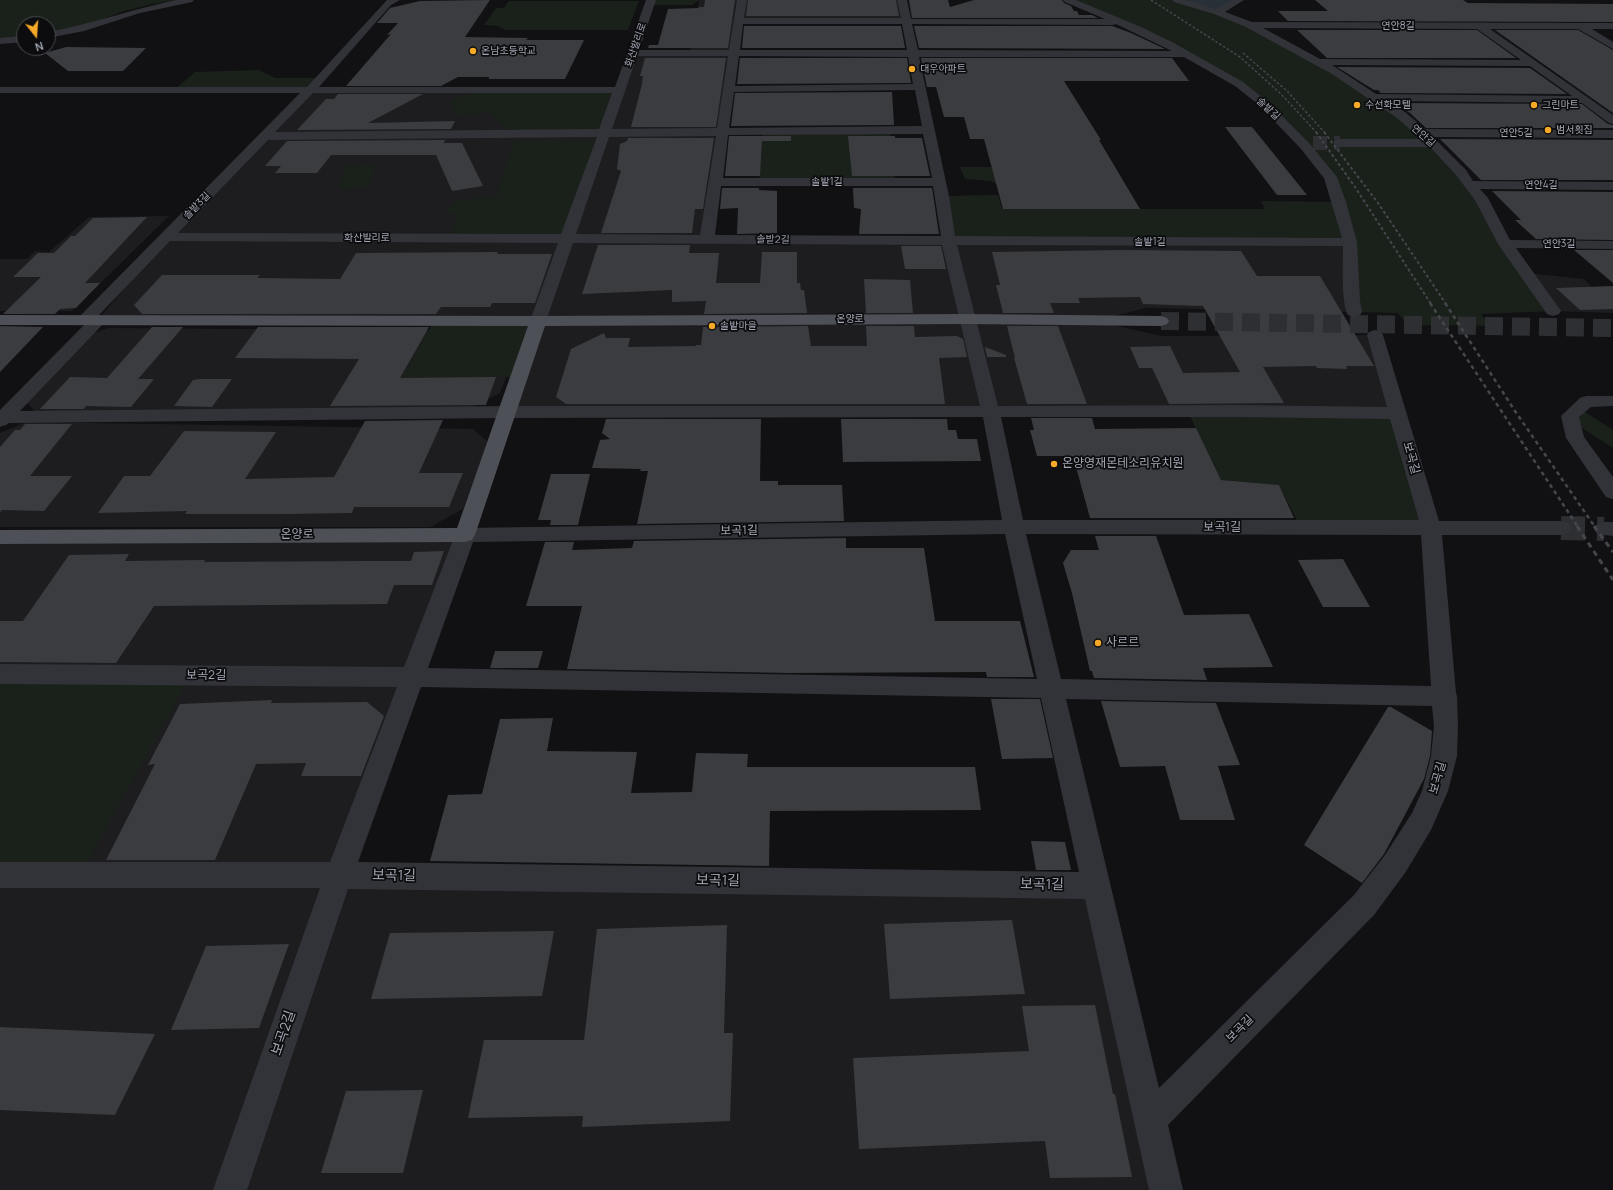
<!DOCTYPE html>
<html>
<head>
<meta charset="utf-8">
<style>
  body { margin:0 }
  #map { position:relative; width:1613px; height:1190px; overflow:hidden; background:#111113; font-family:Manrope,sans-serif }
  canvas { display:block }
  .north { position:absolute; left:16px; top:16px; width:40px; height:40px; box-sizing:border-box; background:#0c0c0e; border:1px solid #484a50; border-radius:50%; rotate:163deg; font-size:11px; font-weight:700; line-height:16px; text-align:center; color:#a2a8b4 }
  .north::after { content:''; display:block; margin:auto; width:14px; height:18px; background:#f6a926; clip-path:polygon(50% 0,100% 100%,50% 72%,0 100%) }
</style>
</head>
<body>
<div id="map">
<canvas width="1613" height="1190"></canvas>
<div class="north">N</div>
</div>
<script>
const c = document.querySelector('canvas').getContext('2d');
c.lineJoin = 'round';
function fillPath(path, color) { c.fillStyle = color; c.fill(path, 'evenodd'); }
function stroke(path, color, width, dash) { c.strokeStyle = color; c.lineWidth = width; c.lineCap = dash ? 'butt' : 'round'; c.setLineDash(dash || []); c.stroke(path); }
function drawText(font, color, halo, rows, align = 'center') {
  c.font = font + ' Manrope,"Noto Sans KR",sans-serif'; c.lineWidth = 3.5; c.setLineDash([]); c.textBaseline = 'middle'; c.strokeStyle = halo; c.fillStyle = color; for (const [text, x, y, turn = 0] of rows) {
    c.save(); c.translate(x, y); c.rotate((+turn || 0) * Math.PI / 180); c.textAlign = isNaN(turn) ? turn : align; if (halo) c.strokeText(text, 0, 0); c.fillText(text, 0, 0); c.restore();
  }
}
const built = new Path2D(`
  M699,0h203l4,20 -167,1 -32,218 643,3 4,70 -208,-4 -52,13 68,15 213,-1 23,78 -892,-1 32,-91 -440,-1 69,-83 142,-146 310,-1 13,-37h58z
  M169,216l-97,95h-72v-52h27l8,-8 14,1 40,-35z
  M1527,273l57,6 29,31v3l-60,-2z
  M108,328l398,3 14,10 -20,52 -28,14 -436,6 -10,-11 65,-68z
  M26,422l447,7 15,13 -25,67 -33,18h-430v-94z
  M465,535l-126,340 757,11 70,304h-1166v-646z`);
const green = new Path2D(`
  M0,0h180l-28,4 -31,8 -35,14 -38,6v-8h-24v12l-24,3z
  M651,0h48l-7,5h-42z
  M1068,0h103l19,6 -2,-6h52l-22,12 32,13 124,72 87,76 92,138 -72,3 10,12 -84,-1 -9,-12 -44,-1 -4,-69 -401,-1 -7,-46 56,-1 4,14h263l-4,-8 77,1 -8,-25 -55,-62 -59,-45z
  M509,1h130l-11,29h-122l-8,-4 -14,-1 12,-17h8z
  M259,70l16,8h46l-12,13 -135,-1 21,-18z
  M479,90h141l-17,42 -93,1 -19,-21 -34,4 -7,-16z
  M890,130l5,52h-136l4,-51z
  M597,140l-34,96 -113,-1 7,-20 -12,-4 13,-11 39,-3 16,-56z
  M376,164l-7,23 -31,2 8,-23z
  M960,167h32l6,18 -7,-4 -26,-2z
  M435,320l103,1 -19,56h-117z
  M1579,408l34,22v18l-42,-27z
  M1188,412l210,1 33,115h-130l-22,-43 -58,-5z
  M0,674l191,1 -111,200h-80z`);
const water = new Path2D(`
  M1190,0h50l-23,12 -33,-10z`);
const building = new Path2D(`
  M490,0l-25,37 63,1 -2,2h58l-19,39h-76v-2h-31l-17,9h-95l45,-52 -4,1 11,-12h-21l13,-15 30,-7z
  M705,0h30l-7,48h-80l1,-3h9l10,-36 31,-1v-1h5z
  M748,0h148l3,16h-153z
  M909,0h39l2,7 24,-7h88l2,3 7,3 3,5h3l2,4h13l6,3h-186z
  M1315,0h148l5,3 145,1v18l-325,-1 -10,-10h50z
  M744,26h157l4,22h-163z
  M914,26h198l19,7 34,16 -246,-1z
  M1297,30h180l39,28h-189z
  M1495,30h83l35,20v63z
  M66,47l80,1 -23,23h-55l-23,-18z
  M645,58h81l-10,69h-85l11,-43 1,-8h-3z
  M740,58h167l4,25 -174,1z
  M921,58h251l17,23h-125l37,59h-2l41,69h-137l-19,-70h-14l-6,-22h-20l-8,-30h-9z
  M1337,67l193,1 37,26 -186,-1 -3,-3h-4z
  M892,92l2,33 -163,1 4,-33z
  M338,94h85l-55,29 87,-2 -4,8 -154,1 29,-31h8z
  M1395,103l187,1 26,20 5,1v3h-187l-16,-15z
  M1225,127h27l55,68h-30z
  M729,136h62v5h-29l-2,35h-35z
  M848,136h47v2h27l8,38h-78z
  M628,138h86l-11,71h-8l-3,24h-91l20,-62 -4,-2 3,-25 7,-3z
  M1440,139l173,1v40h-132z
  M445,140l-1,3h18l21,43 -31,5 -16,-36h-105l-14,18h-42l6,-7h-16l22,-25z
  M722,188h37v2l18,1v42l-40,1 1,-26 -18,1z
  M853,188h79l7,46h-80l2,-25 -7,-1z
  M1492,191l121,1v48l-77,-1 -21,-19h6z
  M147,217l-62,66h15l-24,25 -16,1 -5,5h-52l38,-37h-28l25,-24h16l17,-17h4l18,-18z
  M598,245h92l-1,8h30l-3,30h44l2,-31h35v31h3l1,7h3l3,23 -103,1 2,-13 -34,1v-12l-90,4z
  M901,246h40l5,23h-41z
  M1122,250l119,1 16,25h63l54,90h-28l1,3 -30,-1 -1,-2 -53,1 21,36 -115,1 -17,-36h-13l-9,-21 40,-1 13,27 57,-1 -37,-66 -60,-2 -3,-7 -62,1 2,5h-30l4,10h-51l-7,-28h4l-8,-33z
  M1574,250h39v33z
  M498,252l-1,2h55l-17,49h-43l-2,4h-49l-5,7h-294l-8,-9 28,-30h98l-3,3 83,1 16,-26z
  M864,279l46,1 3,33h-47z
  M1613,286v23l-33,1 -24,-22z
  M0,326l43,1 -43,45z
  M808,326l3,20h56l-1,-20h48l1,11 42,-1 6,3 4,18 -28,1 6,46h-379l-10,-7 15,-48 33,-16 2,5h24l-2,9 68,-1v-1h5l2,-18z
  M1007,326h51l29,78h-60l-13,-46h1z
  M152,327h31l-45,52h16l-23,28 -45,-1 -2,3h-44l30,-32 37,1z
  M258,327h171l-29,51 96,-1 -10,28 -156,1 29,-47 -124,-1z
  M985,347l21,8v2h-19z
  M200,379h32l-20,28 -38,-1 19,-26z
  M1031,418h61l3,11 101,-1 25,52 58,5 15,33h-204l-17,-62h-36l-7,-26h4z
  M606,419h155l-1,62h18v4h64l2,36 -207,3 11,-53h-8l1,-2 -49,-1 8,-28 10,-1 -8,-6z
  M841,419h106l1,11h8l2,9h19l4,22 -138,1z
  M443,420l-24,53h44l-14,34h-95l-2,6 -65,1h-102l2,-3 -89,2 26,-37h26l34,-45 92,1 -31,47 89,-2 31,-56z
  M25,424h47l-42,52h42l-28,35 -42,-1 -2,2v-65l15,-17h5z
  M551,474h39l-12,51h-28l1,-5h-13z
  M1095,536h61l28,79 65,-1 24,53 -70,1 4,12 -113,-2 -2,-7h-2l-18,-78 -9,-30 8,-13h28z
  M846,538v10h78l11,73h85l14,56h-47l-1,-5 -196,1 -223,-4 15,-63h-56l19,-64h29l-2,8 60,-2 2,-7z
  M444,551l-12,34h-38l-7,19 -233,2 -38,57 -116,-1v-41h23l46,-66 60,-1 -4,7 80,-1 -1,2 165,-1h42l3,-9z
  M1343,559l27,48h-47l-25,-47z
  M495,651h48l-5,17h-48z
  M991,699h49l13,59 -51,1z
  M272,700l-1,3 96,-1 17,14 -23,60h-60l5,-13 -50,1 -41,96h-109l49,-96 -7,1 32,-61z
  M1101,701l115,2 24,62 -22,1 17,54h-55l-15,-54 -45,1z
  M1388,707h3l41,24 -2,25 -6,23 -40,75 -22,29 -58,-38z
  M553,718l-6,33 90,1 -6,41 61,-1 4,-39 52,1 -1,13h228l6,43 -211,1 -1,55 -339,-5 18,-66 34,-1 18,-75z
  M1031,841l34,1 6,28h-35z
  M1012,920l13,74 -135,5 -6,-75z
  M727,925l-3,108h9l-3,88 -148,6 1,-11 -115,2 16,-78h100l13,-111z
  M554,931l-12,65 -171,3 19,-66z
  M289,944l-30,84 -88,2 35,-84z
  M1095,1005l18,89h2l17,83 -82,1 -5,-37 -186,8 -6,-91 176,-7 -7,-45z
  M0,1027l155,7 -40,81 -115,-5z
  M423,1090l-20,83h-82l25,-82z`);
const minorTunnelFar1 = new Path2D(`
  M1313,143h27`);
const minorTunnel = new Path2D(`
  M1561,528l43,1`);
const majorTunnel = new Path2D(`
  M1161,321l452,7`);
const minor = new Path2D(`
  M176,0h18l-2,2 -52,11 -56,18 -36,7v-6c43,-8 85,-23 128,-32z
  M387,0h13l-9,5 -72,82h296l31,-87h10l-17,50h90l8,-50h10l-3,18h157l-4,-18h10l4,19h194l-40,-17 -2,-2h13l65,27 31,15 71,40 24,19 42,42 28,34 9,25 11,40 3,59 2,11 -2,3 -6,2 -6,-2c-7,-11 -5,-54 -5,-69l-386,-1 41,161 238,-1 151,2 -20,-72 2,-3 6,-2 6,2 2,3 56,186h122l7,2 3,5 -3,5 -7,2h-119l14,158 1,3 1,30 -1,30 -9,35 -17,39 -26,43 -31,42 -206,210 15,65h-34l-64,-291 -737,-10 -101,301h-34l107,-302h-320v-26h330l67,-175 -397,-3v-20l404,3 51,-132 3,-5 7,-2 537,-8 -19,-103 -477,1 -497,5 -3,2 -6,2v-17l84,-85 -5,-2 -2,-3 2,-3 221,-224h-300v-6h307zM743,24h159l5,26h-167zM912,24l200,1 4,-1 56,27 -254,-1zM637,56h91l-11,72 -105,1zM739,56l169,1 5,27 -178,2zM919,57h265l51,29 24,19 42,44 23,29 18,60 -387,-2 -6,-40zM915,90l7,36 -193,2 5,-36zM313,93h299l-13,36 -324,3zM923,134l9,44h-209l5,-43zM716,136l-16,99 -124,-1 33,-97zM597,137l-36,97 -383,-1 90,-93zM721,186h212l8,50 -226,-1zM170,241l388,2 -28,78 2,3 6,2 6,-2 2,-3 27,-78 369,2 38,161h-474l-486,5 84,-88 2,-3 -2,-3 -5,-2zM1001,417h235l154,2 29,101h-396zM1005,534l32,145 -609,-11 45,-126zM1026,534l395,1 10,151 -370,-7zM421,687l620,11 38,174 -721,-10zM1066,699l366,7 2,20 -3,30 -9,35 -10,22 -27,42 -31,40 -195,193z
  M1172,0h15l29,9 16,-9h12l-19,12 27,10 361,1v6h-21l21,13v7l-35,-20h-88l123,86v9l-4,-1 -27,-20 -195,-2 18,11 20,17 188,1v8l-180,-1 33,33 7,11 140,1v8l-133,-1 8,9 22,42 103,1v8l-97,-1 45,63 -2,3 -6,2 -6,-2 -49,-70 -23,-44 -19,-25 -26,-28h-90l-4,-1 -2,-3 2,-3 4,-1h81l-24,-21 -65,-44 -86,-47 -32,-13 -40,-12zM1263,28l214,1 44,31 -201,-1zM1332,65l198,1 42,30 -196,-2z
  M24,36v6l-24,2v-6z
  M1586,396h27v10l-22,1 -12,10 5,20 29,40v22l-7,-2 -40,-59 -5,-22 19,-18z
  M1604,522h9v14l-16,-2 -3,-5 3,-5z`);
const major = new Path2D(`
  M967,314l194,2 6,2 2,3 -2,3 -6,2 -194,-2 -422,2 -70,209 -3,5 -7,2 -465,2v-14l457,-2 71,-202 -528,-1v-10l538,1z`);
const railFar3 = new Path2D(`
  M1151,0l89,57 41,37 36,39
  M1243,53l44,38 38,42`);
const railFar2 = new Path2D(`
  M1316,132l39,55 76,117
  M1324,132l54,71 68,101`);
const railFar1 = new Path2D(`
  M1430,303l148,224
  M1445,303l70,108 80,116`);
const rail = new Path2D(`
  M1577,526l36,54
  M1594,526l19,26`);
const markers = [
  [473,51,4,"#f6a926"],
  [912,69,4,"#f6a926"],
  [1357,105,4,"#f6a926"],
  [1534,105,4,"#f6a926"],
  [1548,130,4,"#f6a926"],
  [712,326,4,"#f6a926"],
  [1054,464,4,"#f6a926"],
  [1098,643,4,"#f6a926"]
];
const farStreetnames = [
  ["연안8길",1398,26],
  ["화산발리로",636,45,-71],
  ["솔밭길",1268,109,43],
  ["연안5길",1516,133],
  ["연안길",1423,136,41],
  ["솔밭1길",827,182],
  ["연안4길",1541,185],
  ["솔밭3길",197,206,-46],
  ["화산발리로",367,238],
  ["솔밭2길",773,240,1],
  ["솔밭1길",1150,242],
  ["연안3길",1559,244],
  ["온양로",850,319]
];
const farPoinames = [
  ["온남초등학교",481,51],
  ["대우아파트",920,69],
  ["수선화모텔",1365,105],
  ["그린마트",1542,105],
  ["범서횟집",1556,130],
  ["솔밭마을",720,326]
];
const streetNames = [
  ["보곡길",1411,458,74],
  ["보곡1길",1222,528],
  ["보곡1길",739,531,-1],
  ["온양로",297,535],
  ["보곡2길",206,676],
  ["보곡길",1438,778,-74],
  ["보곡길",1240,1029,-45]
];
const poiNames = [
  ["온양영재몬테소리유치원",1062,464],
  ["사르르",1106,643]
];
const nearStreetnames = [
  ["보곡1길",394,876,1],
  ["보곡1길",718,881,1],
  ["보곡1길",1042,885,1],
  ["보곡2길",284,1033,-71]
];
fillPath(built, '#1d1d20');
fillPath(green, '#19211a');
fillPath(water, '#273037');
fillPath(building, '#3b3c40');
stroke(minorTunnelFar1, '#2e2f33', 14, [14, 7]);
stroke(minorTunnel, '#2e2f33', 24, [24, 12]);
stroke(majorTunnel, '#2e2f33', 18, [18, 9]);
fillPath(minor, '#323338');
fillPath(major, '#4e5057');
stroke(railFar3, '#45474d', 1.5, [2.5, 2]);
stroke(railFar2, '#45474d', 2, [3, 2.5]);
stroke(railFar1, '#45474d', 2.5, [4, 3.5]);
stroke(rail, '#45474d', 3, [5.5, 4.5]);
for (const [x, y, r, color] of markers) { const dot = new Path2D(); dot.arc(x, y, r, 0, 2 * Math.PI); c.fillStyle = color; c.fill(dot); stroke(dot, '#0c0c0e', 1.5); }
drawText('10px', '#a2a8b4', '#0c0c0e', farStreetnames);
drawText('10px', '#a2a8b4', '#0c0c0e', farPoinames, 'left');
drawText('12px', '#a2a8b4', '#0c0c0e', streetNames);
drawText('12px', '#a2a8b4', '#0c0c0e', poiNames, 'left');
drawText('14px', '#a2a8b4', '#0c0c0e', nearStreetnames);
</script>
</body>
</html>
